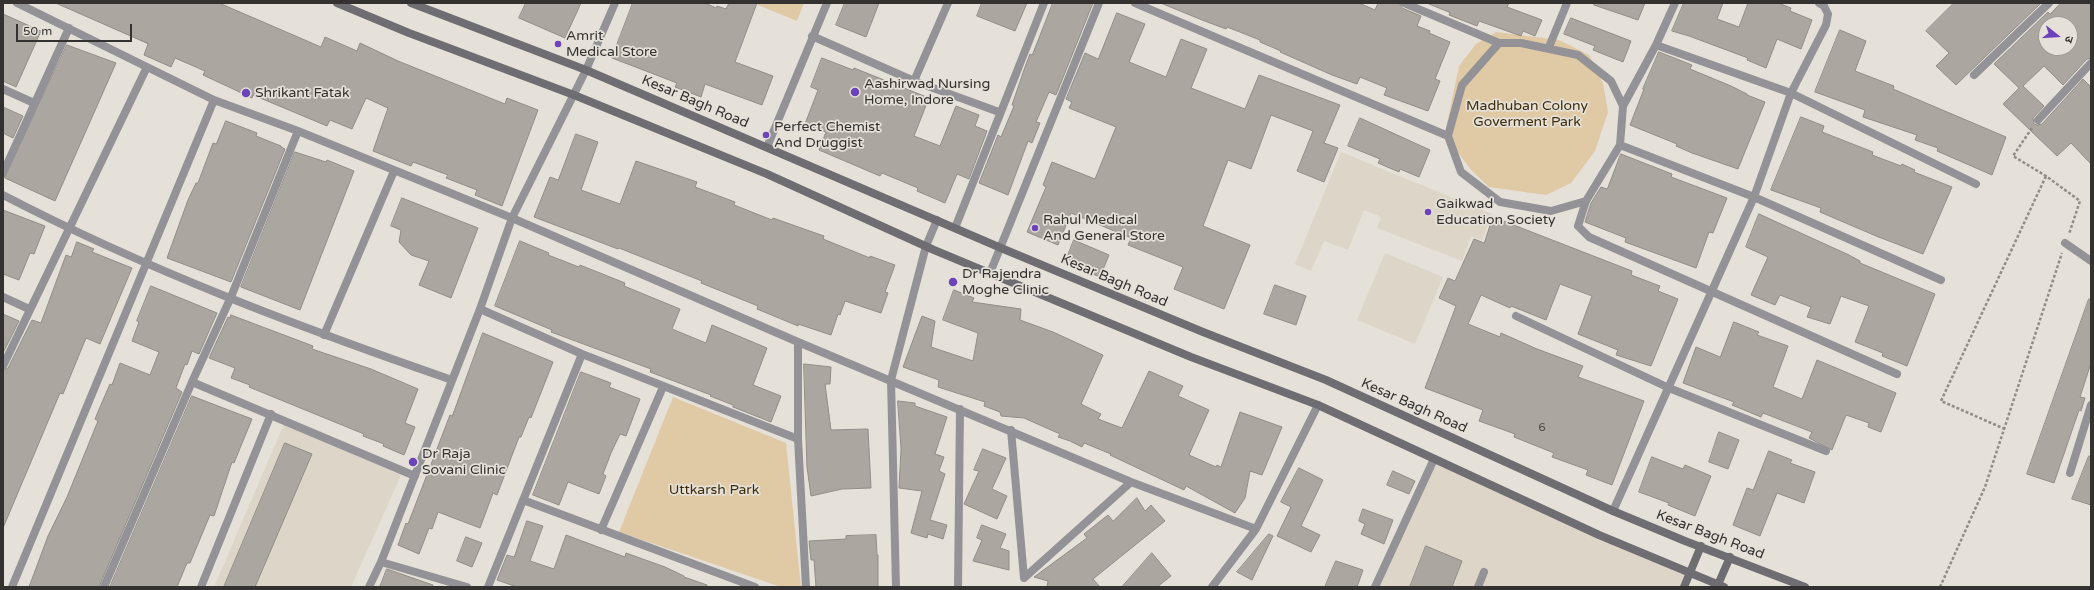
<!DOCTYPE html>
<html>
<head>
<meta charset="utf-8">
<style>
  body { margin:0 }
  #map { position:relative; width:2094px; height:590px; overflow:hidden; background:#e5e1d9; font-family:"Varela Round","Noto Sans Devanagari",sans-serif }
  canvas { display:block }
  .frame { position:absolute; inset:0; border:4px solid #343230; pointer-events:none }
  .north { position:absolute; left:2038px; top:16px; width:40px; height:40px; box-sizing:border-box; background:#e5e1d9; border:1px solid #9e9b95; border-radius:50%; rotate:107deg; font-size:11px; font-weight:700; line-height:16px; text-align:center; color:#343230 }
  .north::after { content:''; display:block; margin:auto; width:14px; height:18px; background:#6d43bb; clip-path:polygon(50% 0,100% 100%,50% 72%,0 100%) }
  .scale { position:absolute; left:16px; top:24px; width:116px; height:18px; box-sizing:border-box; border:2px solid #343230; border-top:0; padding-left:5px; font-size:12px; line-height:14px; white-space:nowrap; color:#343230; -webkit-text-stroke:3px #e5e1d9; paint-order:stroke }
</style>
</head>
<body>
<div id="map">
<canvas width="2094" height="590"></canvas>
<div class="frame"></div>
<div class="north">उ</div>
<div class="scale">50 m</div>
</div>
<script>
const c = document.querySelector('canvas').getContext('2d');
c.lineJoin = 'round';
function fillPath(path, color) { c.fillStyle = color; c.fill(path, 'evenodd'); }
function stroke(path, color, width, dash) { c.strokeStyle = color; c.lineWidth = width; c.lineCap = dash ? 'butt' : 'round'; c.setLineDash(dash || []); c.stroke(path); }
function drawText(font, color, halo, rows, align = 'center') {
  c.font = font + ' "Varela Round",sans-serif'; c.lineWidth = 3.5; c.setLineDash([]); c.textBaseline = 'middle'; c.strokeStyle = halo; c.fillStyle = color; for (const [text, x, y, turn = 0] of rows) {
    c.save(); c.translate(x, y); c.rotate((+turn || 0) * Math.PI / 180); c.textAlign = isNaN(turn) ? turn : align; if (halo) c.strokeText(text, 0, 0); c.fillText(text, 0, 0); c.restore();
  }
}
const built = new Path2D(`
  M1341,152l151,62 -10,26 -11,-4 -9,25 -85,-33 4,-11 -17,-7 -16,40 -24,-9 -13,30 -16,-7z
  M1385,253l58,24 -28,67 -58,-24z
  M284,424l117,51 -50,112h-137z
  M1434,459l255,115 -6,13h-308z`);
const green = new Path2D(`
  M753,3h51l-7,18z
  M1496,32l63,8 30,15 14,28 5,29 -13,39 -24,32 -25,12 -57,-8 -18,-17 -17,-23 -8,-19 13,-62 17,-22z
  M673,397l113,46 15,144h-20l-162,-55z`);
const building = new Path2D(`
  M56,3h163l102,44 4,-10 32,14 3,-8 38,18 107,43 2,-6 31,12 -36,96 -27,-11 2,-5 -31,-12 2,-3 -35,-13 -2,4 -38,-15 15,-43 -22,-10 -14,31 -22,-9 -3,6 -74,-31 -1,3 -21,-10 -28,-13 2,-4 -30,-13 -4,9 -27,-12 4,-11z
  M526,3h55l-16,35 -46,-20z
  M633,3h72l11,5 1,-2 9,3 3,-6h28l-22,59 38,14 -11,29 -57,-21 -4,13 -26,-10 2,-4 -65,-25z
  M845,3h34l-13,34 -30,-12z
  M982,3h45l-12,28 -38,-15z
  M1053,3h40l-37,92 -7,-3 -13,30 4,1 -8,20 -4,-2 -20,54 -29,-12 19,-48 3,2 13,-31 -2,-1 13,-38 5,-13 2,1z
  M1161,3h198l16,7 3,-7h21l3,5 19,8 -4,10 13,5 -1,2 21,9 -15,37 5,2 -12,30 -44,-16 3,-7 -27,-11 -3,7 -25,-9 -52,-23 1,-1 -21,-9v-2l-33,-13 -1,2 -24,-9z
  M1427,3h82l-2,4 35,13 -7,16 -12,-5 -2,5 -42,-15 -2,5 -28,-11 1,-2z
  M1595,3h50l-7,17 -44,-15z
  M1684,3h39l-6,16 22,8 9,-24h30l13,5 -1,3 22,9 -11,29 -24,-10 -11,29 -19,-8 1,-2 -59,-22 -17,-5z
  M1954,3h85l1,1 -84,81 -20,-19 13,-13 -23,-22z
  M2061,3h30v55l-4,1 -24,26 -19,-19 -21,20 21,20 -11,12 1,6 3,1 5,-1 41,-45 8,8v77l-20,-21 -14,13 -54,-52 16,-16 -25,-24 54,-52 2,2zM2046,24h24v24h-24z
  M1117,13l28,11 -16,38 37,15 15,-38 26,10 -16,39 54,21 14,-34 81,30 -16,38 14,5 -14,34 -27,-11 16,-40 -42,-16 -20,54 -23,-9 -25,66 47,19 -26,64 -50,-20 9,-22 -55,-22 3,-7 -60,-25 -13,32 -31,-13 19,-45 -3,-2 9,-23 43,17 21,-52 -47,-19 3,-6 -6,-3 19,-46 13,6z
  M3,14l38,17 -25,56 -13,-6z
  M1571,18l60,23 -8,21 -30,-12 2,-4 -31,-12z
  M1840,30l26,11 -11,30 39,15 -1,3 113,48 -14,38 -55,-24 1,-3 -23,-8 2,-5 -54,-18 2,-7 -50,-18z
  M67,45l49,18 -61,138 -50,-23z
  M1659,52l33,13 -2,4 41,17 16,8v1l18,7 -27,67 -46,-16 -16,-7 1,-2 -47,-19 14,-36h-1z
  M822,58l31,12 1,-2 75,30 -15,38 26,10 16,-40 23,9 -4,11 12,5 -18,48 -12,-5 -12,29 -28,-12 1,-3 -36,-15 -2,3 -61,-26 7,-18 -21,-8 13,-34 -7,-3z
  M3,107l20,9 -10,22 -10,-5z
  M1801,117l23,9 -2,6 51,20 -1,3 29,11 1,-2 13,6 -1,2 38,15 -29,67 -47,-18 -56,-24 1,-4 -50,-18z
  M1360,118l70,32 -11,27 -19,-8 -1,3 -21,-9 2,-4 -32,-13z
  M226,121l31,12 -1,3 25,10v1l4,2 -54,133 -64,-24 21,-58 8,-17h2l15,-40 3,1z
  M576,134l22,8 -17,48 39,14 16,-43 61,21 -2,5 40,15 -1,3 38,15 1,-2 31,11 20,7 -1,3 47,19v-2l25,9 -10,27 3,1 -7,20 -36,-12 -5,14 -2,-1 -7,21 -33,-11v2l-41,-17 1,-3 -57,-23 1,-2 -83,-33 -1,1 -84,-32 16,-40 8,3z
  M295,152l31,10 1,-2 27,11 -54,139 -59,-23z
  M1621,154l51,20 -1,3 56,21 -14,35 -4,-1 -13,36 -71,-26 1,-4 -41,-16 6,-19 10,-16 6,2z
  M402,198l76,30 -27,70 -32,-13 10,-24 -18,-6 -12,-13 2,-12 -10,-4z
  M3,210l42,16 -11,28 -4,-1 -11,27 -16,-6z
  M1759,214l90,41 11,6v2l75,31 -28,72 -25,-10 1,-3 -28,-11 14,-36 -28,-10 -11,28 -23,-7 4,-10 -31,-12 -5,10 -24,-10 17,-38 -22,-10z
  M1493,217l139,54 -1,4 29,11 -2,5 20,8 -27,67 -35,-11 2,-5 -40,-16 14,-38 -32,-12 -14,36 -35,-14 -1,2 -29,-13 -13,29 32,13 1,-4 36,16 46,17 -5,11 66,24 -32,84 -26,-10 2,-5 -36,-13 2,-4 -40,-16 1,-3 -36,-13 4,-11 -58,-22 31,-82 -17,-8 9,-20 7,3 19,-42 10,4z
  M1074,240l35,15 -9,22 -35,-14z
  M520,241l29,12 -1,2 31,12 1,-2 45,18 -1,3 56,23 -8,20 34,14 6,-18 55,23 -14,37 28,11 -10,26 -38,-15v-2l-23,-9 1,-1 -61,-23 1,-3 -100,-37 1,-2 -57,-24z
  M77,242l17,7 -2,3 40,16 -32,76 -14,-6 -23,56 -3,-1 -57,135v-157l5,-3 24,-48 9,3 25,-68 5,2z
  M1275,285l31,11 -10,29 -32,-11z
  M151,286l66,27 -18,41 -7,-3 -5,14 -2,-1 -9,24 6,4 -83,195h-70l19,-51 19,-39 31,-76 -3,-2 8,-19 7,-16 2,1 8,-22 30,12 9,-23 -27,-11 7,-19 -2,-1z
  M954,290l20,8 -2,4 49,7 -1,11 33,12 50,23 -22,49 20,10 -3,5 24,9 27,-57 34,15 -5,10 31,14 -20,45 27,12 1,-2 4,2 19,-55 42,15 -20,48 -12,-4 -5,27 -10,15 -49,-27 -2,4 -74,-35 1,-1 -27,-11 -2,4 -12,-6 -12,-4 2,-3 -36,-16 -23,-2 -1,-4 -16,-6 1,-4 -47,-15 1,-7 -36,-13 19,-51 13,5 -4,26 42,14 5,-28 -35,-13z
  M2089,299h2v64l-11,34 5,1 -4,13 -2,-1 -25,73 -27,-9z
  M3,314l16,7 -16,32z
  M231,315l82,31 -1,3 59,20 47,20 -13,34 10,4 -11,28 -21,-9 1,-2 -21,-8 1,-2 -115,-47 1,-2 -19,-7 4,-10 -26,-10 19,-41 2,1z
  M1734,322l25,10 -2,3 31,11 -15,41 29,12 15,-39 79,33 -15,39 -13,-5 1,-4 -23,-8 -14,35 -23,-12 3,-6 -49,-19 -2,4 -29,-12 2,-3 -51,-19 13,-36 24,10z
  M483,333l70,29 -22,56 -2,-1 -8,20h-2l-22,58 -4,-2 -13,35 -42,-16 -6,17 -3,-1 -10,26 -21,-9 8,-22 2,1 42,-109 2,1z
  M804,364l27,3 -1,17h-5l6,46 37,-1 3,59 -29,1 -31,7 -4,-29z
  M581,372l30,11 -2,4 31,12 -14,37 -6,-2 -9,19 -8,21 3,2 -7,18 -31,-12 -9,23 -26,-10z
  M192,396l60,23 -18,44 -2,-1 -18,54 -4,-1 -20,48h-3l-10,24h-67z
  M898,401l17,2v3l32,11 -12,37 9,3 -5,14 6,3 -15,46 17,5 -4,14 -15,-5 -1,4 -16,-5 11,-42 -23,-3 2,-39z
  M1719,432l20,8 -11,29 -19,-7z
  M285,443l27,11 -57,133h-31z
  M983,449l23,9 -14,31 15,7 -10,23 -33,-15 15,-33 -5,-1z
  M1769,451l23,9 -2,3 25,9 -11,31 -27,-10 -17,43 -27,-11 14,-37 6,2z
  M2089,456h2v49l-19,-6z
  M1652,457l31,12 2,-4 26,11 -16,40 -27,-11 1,-2 -30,-11z
  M1299,468l24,12 -22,46 19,9 -9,17 -34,-16 14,-29 -10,-5z
  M1393,471l22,10 -6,13 -22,-9z
  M1137,498l8,13 6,-6 14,16 -72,58 7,8h-53l1,-6 -14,-4 53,-39 -3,-4 24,-19 5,6z
  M1363,509l30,11 -9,24 -23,-10 4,-10 -6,-3z
  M527,521l16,5 -13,35 24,8 12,-34 59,22 1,-4 39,14 19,9v1l23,8v2h-190l-20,-7 10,-25 7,2z
  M982,525l24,9 -6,14 9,3v19l-36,-9 9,-21 -5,-2z
  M1269,534l4,2 -21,44 -15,-8z
  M876,535l1,20h1v32h-62l-2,-27h-3l-2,-19 37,-2v-3z
  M466,537l16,6 -10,24 -15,-6z
  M1426,546l36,15 -10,26h-42z
  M1152,553l19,23 -14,11h-35z
  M1336,561l27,9 -6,17h-32z
  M387,569l46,16 -1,2h-52z`);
const path = new Path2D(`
  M2032,128l-19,28 33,20 34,25 -11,33
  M2005,429l-64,-28 105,-225
  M1940,587l45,-100 77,-234`);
const lane = new Path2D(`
  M1478,587l6,-15`);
const street = new Path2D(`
  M17,3l197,97 84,31 214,87 286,124 333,140 125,47
  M1135,3l313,133
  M1404,3l95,40h22l57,12 33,26 12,25
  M1675,3l-19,42 -33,61 -3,39 -34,56 -8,25 11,11 308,137
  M812,36l102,45 85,31
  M1499,43l-37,42 -14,51 13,36 39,30 51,9 35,-10
  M1656,45l135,48 185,91
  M1549,47l18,-44
  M1974,75l75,-72
  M914,81l34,-78
  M3,89l31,14
  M2038,120l53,-57
  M1620,145l134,52 187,83
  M767,147l60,-144
  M3,173l66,-145
  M3,195c144,75 296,132 449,185
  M955,228l89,-225
  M2065,243l26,18
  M990,273l109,-270
  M3,297l26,12
  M480,309l102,45 216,85
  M1516,316l153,72 157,63
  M324,335l70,-164
  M798,342v97l8,148
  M3,366l144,-299
  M192,382l223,94
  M1011,430l13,148 107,-96
  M2070,473l21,-68
  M523,500l232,87
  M1613,511l141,-314 37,-104 35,-68 2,-11 -4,-8 -5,-3
  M601,530l62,-143
  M381,562l86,25
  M12,587l202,-487
  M104,587l88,-205 39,-85 67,-166
  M201,587l70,-173
  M369,587l12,-25 99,-253 32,-91 74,-148 29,-67
  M488,587l94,-233
  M896,587l-5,-207 35,-134 11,-26
  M958,587l2,-178
  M1212,587l44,-58 62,-124
  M1375,587l59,-128`);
const secondary = new Path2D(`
  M337,3l72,30 165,62 193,79 167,76 257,107 127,48 281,130 125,52
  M411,3l175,67 415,178 202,84 123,48 287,131 72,30 120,46
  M1684,587l17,-41
  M1717,587l13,-30`);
const markers = [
  [558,44,4,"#6d43bb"],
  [855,92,5,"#6d43bb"],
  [246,93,5,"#6d43bb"],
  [766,135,4,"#6d43bb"],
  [1428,212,4,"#6d43bb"],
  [1035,228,4,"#6d43bb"],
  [953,282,5,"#6d43bb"],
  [413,462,5,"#6d43bb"]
];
const numberNames = [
  ["6",1542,428]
];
const poiNames = [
  ["Amrit",566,36],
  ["Medical Store",566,52],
  ["Aashirwad Nursing",864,84],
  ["Home, Indore",864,100],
  ["Shrikant Fatak",255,93],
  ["Perfect Chemist",774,127],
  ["And Druggist",774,143],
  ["Gaikwad",1436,204],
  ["Education Society",1436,220],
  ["Rahul Medical",1043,220],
  ["And General Store",1043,236],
  ["Dr Rajendra",962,274],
  ["Moghe Clinic",962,290],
  ["Dr Raja",422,454],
  ["Sovani Clinic",422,470]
];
const streetNames = [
  ["Kesar Bagh Road",695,102,23],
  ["Kesar Bagh Road",1114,281,23],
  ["Kesar Bagh Road",1414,406,24],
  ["Kesar Bagh Road",1710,535,21]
];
const parkNames = [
  ["Madhuban Colony",1527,106],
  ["Goverment Park",1527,122],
  ["Uttkarsh Park",714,490]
];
fillPath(built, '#ddd5c7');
fillPath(green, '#e0c9a5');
fillPath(building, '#aba7a0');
stroke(building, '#918d86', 1);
stroke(path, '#908d88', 2.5, [3, 2]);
stroke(lane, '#939296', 8);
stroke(street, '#939296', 8);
stroke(secondary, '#6e6d71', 8);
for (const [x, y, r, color] of markers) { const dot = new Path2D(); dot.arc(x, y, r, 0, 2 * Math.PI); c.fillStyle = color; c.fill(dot); stroke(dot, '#e5e1d9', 1.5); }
drawText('12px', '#524f4c', null, numberNames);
drawText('14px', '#343230', '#e5e1d9', poiNames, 'left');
drawText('14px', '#343230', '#e5e1d9', streetNames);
drawText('14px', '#3f2d0a', '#e5e1d9', parkNames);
</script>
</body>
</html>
